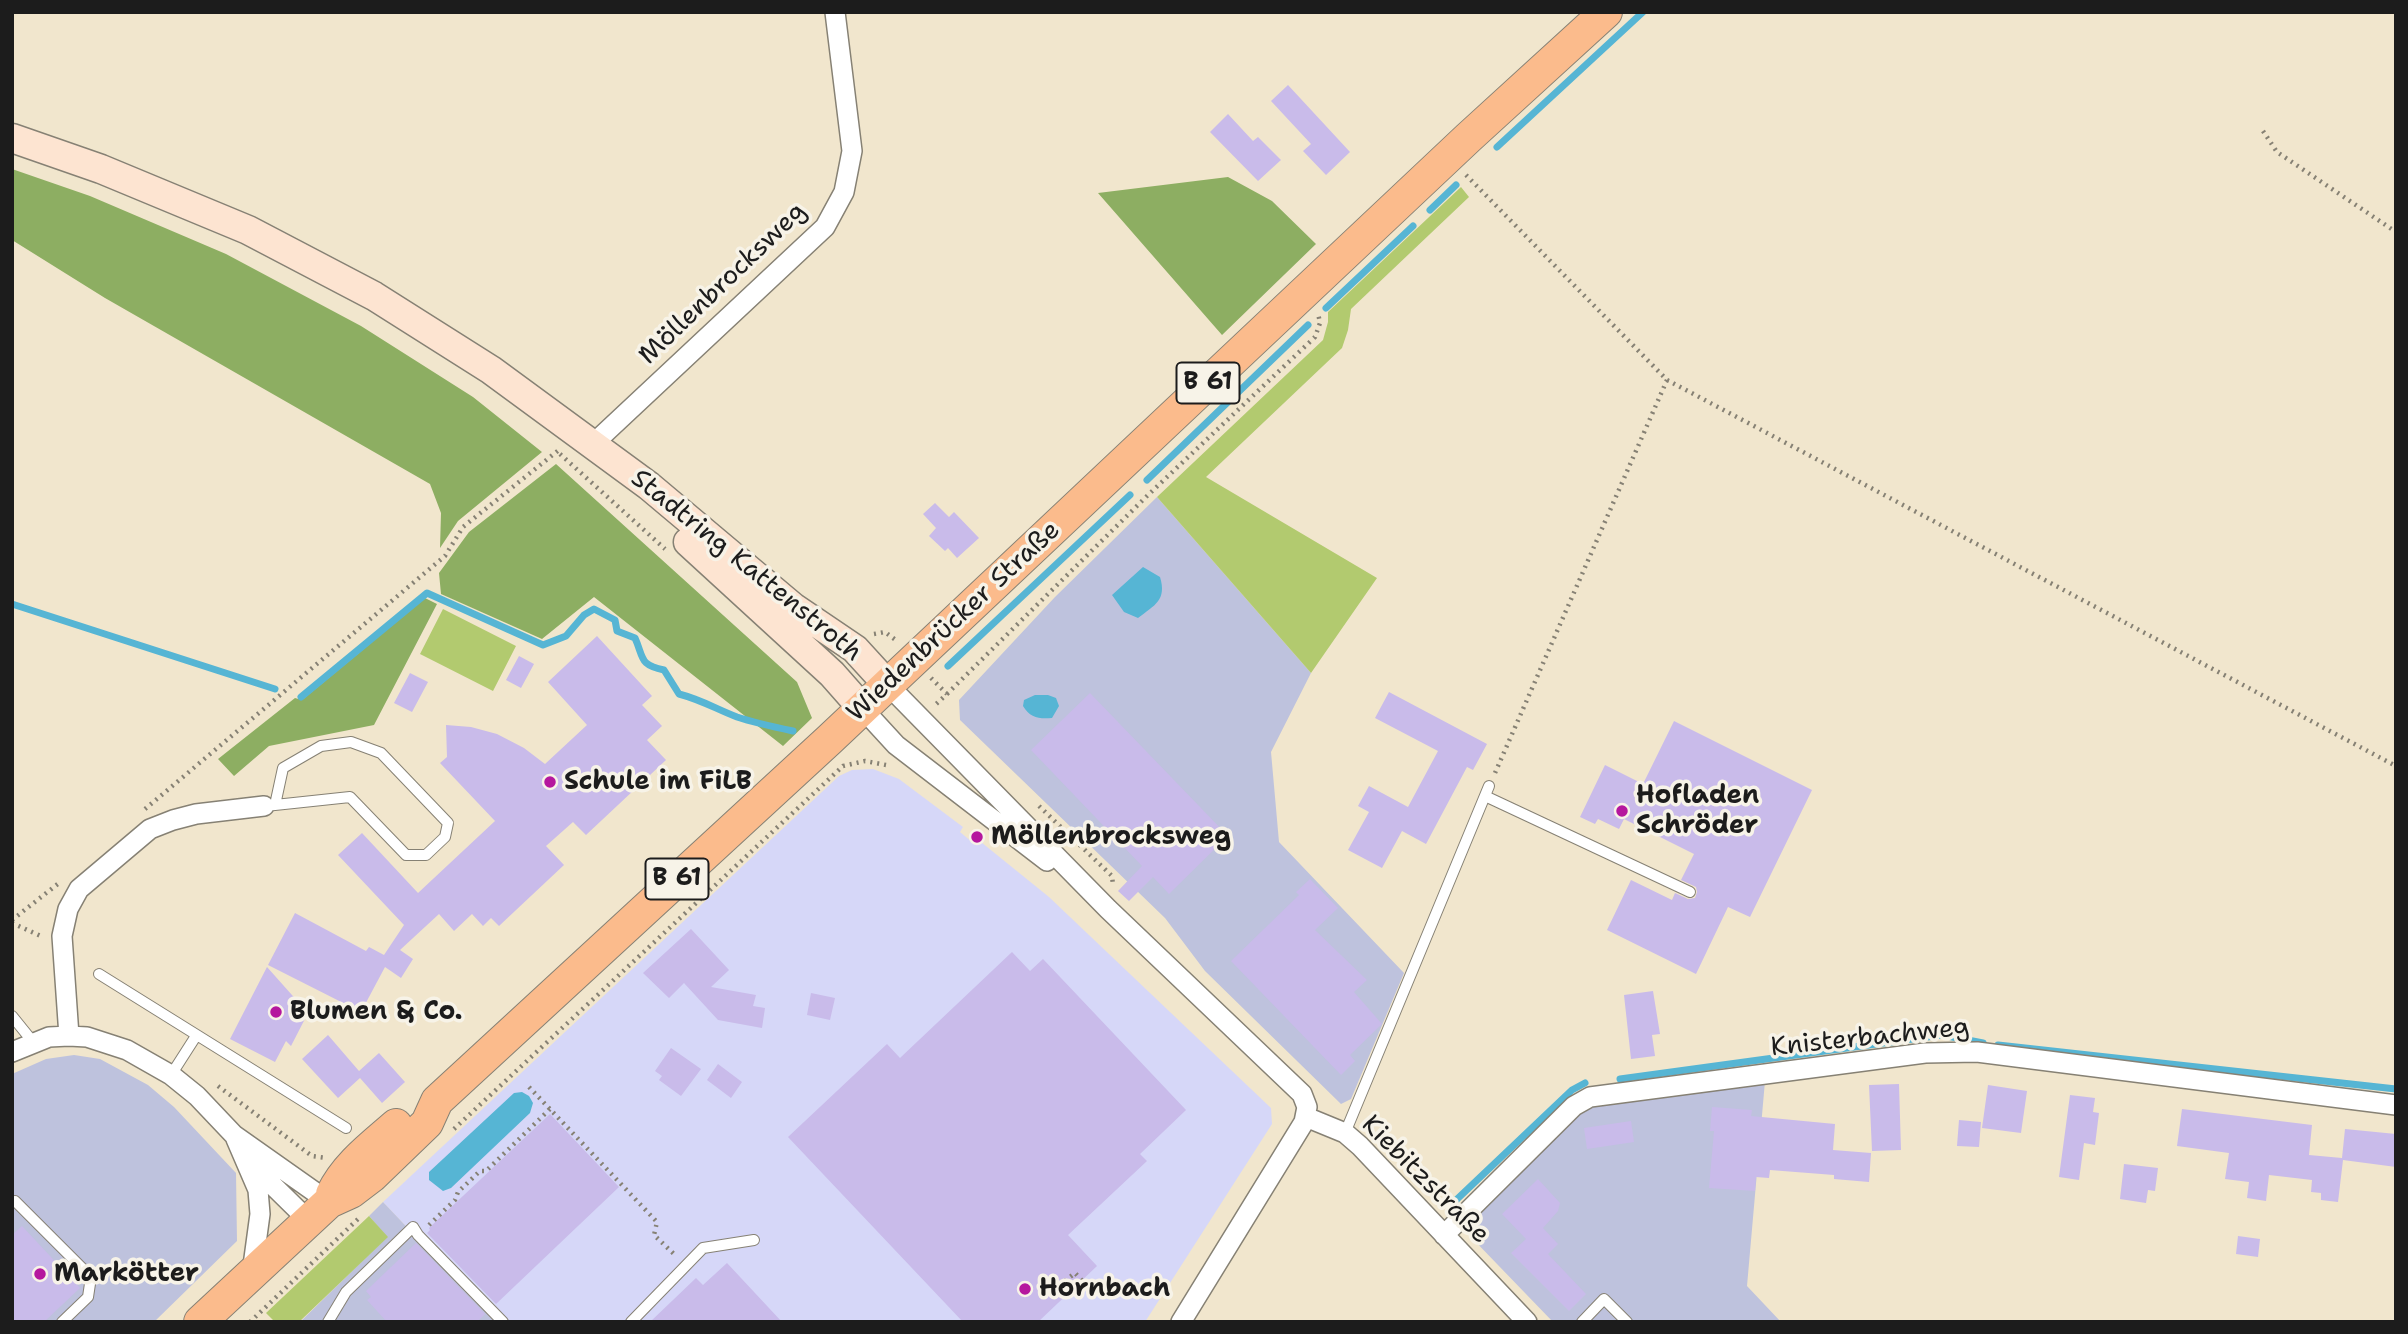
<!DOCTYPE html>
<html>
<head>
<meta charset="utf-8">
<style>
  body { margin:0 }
  #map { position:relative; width:2408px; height:1334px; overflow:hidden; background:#f1e6cd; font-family:"Shantell Sans",sans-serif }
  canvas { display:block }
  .frame { position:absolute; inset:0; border:14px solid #1c1c1c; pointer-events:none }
</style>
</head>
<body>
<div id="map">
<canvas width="2408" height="1334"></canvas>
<div class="frame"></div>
</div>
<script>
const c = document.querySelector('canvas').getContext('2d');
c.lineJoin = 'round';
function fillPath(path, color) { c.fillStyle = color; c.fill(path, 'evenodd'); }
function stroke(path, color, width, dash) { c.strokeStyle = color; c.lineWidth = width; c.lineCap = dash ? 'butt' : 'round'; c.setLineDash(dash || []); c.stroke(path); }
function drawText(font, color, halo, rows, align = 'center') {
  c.font = font + ' "Shantell Sans",sans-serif'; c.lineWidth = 7; c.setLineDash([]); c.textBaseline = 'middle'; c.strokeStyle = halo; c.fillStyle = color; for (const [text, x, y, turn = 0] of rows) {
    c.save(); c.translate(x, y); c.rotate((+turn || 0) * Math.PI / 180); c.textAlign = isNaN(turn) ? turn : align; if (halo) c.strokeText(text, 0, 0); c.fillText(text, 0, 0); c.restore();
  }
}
const built = new Path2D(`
  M873,769l26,10 64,48 -3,5 12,10 4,-4 73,59 222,211 1,16 -127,198h-648l-114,-120 456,-426 13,-6z`);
const industrial = new Path2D(`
  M1157,497l154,176 -40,79 8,90 125,131 -53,126 -10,5 -136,-133 -40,-53 -205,-198 -1,-20 96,-103z
  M74,1055l26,4 48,26 26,22 62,66 1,68 -83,81h-142v-248l34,-15z
  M1765,1081l-18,205 34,36h-228l-83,-86v-17l108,-108 14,-7z
  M383,1202l114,120h-197l87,-85 -18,-21z`);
const green = new Path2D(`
  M1461,187l8,10 -118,112 -3,21 -6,18 -136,129 171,101 -66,95 -154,-176 166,-157 5,-18v-10z
  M443,609l73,37 -23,45 -73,-37z
  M369,1216l19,21 -89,85h-24l-9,-9z`);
const forest = new Path2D(`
  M12,169l78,27 136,58 135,72 112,71 69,55 -84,69 -18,27 1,-35 -11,-29 -325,-186 -93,-58z
  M1228,177l44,24 44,43 -94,91 -124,-142z
  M556,464l241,218 15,36 -29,28 -189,-149 -52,42 -101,-45 -2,-21 30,-41z
  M425,598l12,6 -63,121 -105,21 -35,30 -16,-17 77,-61 7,2z`);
const water = new Path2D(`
  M1143,567l17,10c7,23 -5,28 -22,41l-14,-6 -12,-17z
  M1035,695h13l8,3 3,8 -7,12c-13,1 -22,0 -29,-12l1,-6z
  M522,1092l7,4 4,7 -3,10 -79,75 -8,3 -14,-11v-8l85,-79z`);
const stream = new Path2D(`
  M1497,147l146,-135
  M1430,210l26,-25
  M1326,308l87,-82
  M1147,480l161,-155
  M12,604l263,85
  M948,666l182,-171
  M301,697l126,-104 116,52 23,-9 18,-21 10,-6 21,11 2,11 18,7c9,20 4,27 29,32l15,24c23,6 37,15 58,23 18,6 37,10 56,14
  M1998,1045l398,44
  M1620,1079l322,-44 41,8
  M1454,1202l118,-112 13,-7`);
const building = new Path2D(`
  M1288,85l62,67 -24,23 -23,-24 8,-7 -40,-43z
  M1228,114l25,27 5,-4 23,23 -23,21 -48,-49z
  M935,503l14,14 5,-5 25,26 -22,20 -9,-10 -3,3 -16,-15 7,-8 -13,-14z
  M597,636l55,60 -10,9 20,21 -15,14 19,20 -80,75 -13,-13 -27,24 18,19 -65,61 -8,-8 -8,8 -11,-12 -18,17 -15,-17 -39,36 13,9 -12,19 -16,-11 -24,45 -93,-47 27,-52 71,38 3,-4 15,8 20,-30 -66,-70 24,-22 56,60 77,-72 -55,-58 7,-6 -1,-32 25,2 26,7 27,14 21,16 42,-39 -39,-43z
  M519,656l15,8 -13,24 -15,-8z
  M410,673l18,9 -16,30 -18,-9z
  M1389,692l98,52 -14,26 -6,-3 -41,77 -24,-13 -20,37 -34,-18 21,-38 -11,-6 11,-20 39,21 30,-56 -63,-33z
  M1090,693l138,143 -59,58 -16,-17 -24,24 -11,-10 24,-25 -111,-116z
  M1674,721l138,69 -62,127 -22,-10 -32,67 -89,-44 24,-50 41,20 3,-7 13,6 7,-1 2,-6 -1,-5 -15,-7 13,-26 -70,-35 -5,10 -21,-10 -3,5 -15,-7 25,-52 38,19z
  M1310,879l28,29 -23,22 52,50 -13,12 28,32 -32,31 5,6 -14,14 -110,-114 68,-66 -3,-3z
  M691,929l38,41 -18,17 45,8 -3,11 12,2 -3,20 -44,-8 -34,-37 -15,15 -26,-25z
  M1012,952l18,19 13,-12 143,151 -46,44 7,7 -79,74 29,31 -59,56h-75l-175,-185 99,-93 13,14z
  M267,967l41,46 -17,33 -5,-5 -11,21 -45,-23z
  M1653,991l7,43 -8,1 3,21 -24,3 -7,-64z
  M811,993l24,5 -5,22 -23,-5z
  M328,1035l31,36 20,-18 26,29 -23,21 -22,-25 -22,20 -36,-39z
  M671,1048l30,21 -20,27 -22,-16 3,-4 -7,-5z
  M718,1064l24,18 -11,16 -24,-18z
  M1899,1084l2,66 -29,1 -3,-66z
  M1988,1085l39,6 -6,42 -39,-5z
  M2070,1095l25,3 -2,14 6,1 -4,32 -11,-2 -5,37 -20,-3z
  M1712,1107l40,3 -1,6 84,8 -2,26 38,3 -2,29 -35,-3v-4l-64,-5 -1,8 -13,-1 -1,14 -46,-3 5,-57h-4z
  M2182,1109l130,16 -3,30 33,3 3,-29 51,5v33l-53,-7 -5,42 -17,-2v-7l-10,-1 1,-12 -43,-5 -3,26 -19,-3 2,-16 -24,-3 4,-26 -52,-7z
  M550,1114l69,73 -123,117 -69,-71 3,-3 -1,-2z
  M1959,1120l22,2 -2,25 -22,-1z
  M1631,1121l3,21 -47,7 -3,-21z
  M2124,1164l34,4 -3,23 -7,-1 -2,13 -26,-4z
  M1538,1179l22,24 -2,8 -15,17 15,16 -10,10 38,40 -17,17 -58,-58 15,-14 -24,-25z
  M22,1226l58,62 -36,34h-32v-87z
  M2238,1236l22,3 -2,18 -22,-3z
  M416,1243l69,71 -8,8h-90l-20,-22 4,-3 -5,-6z
  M727,1263l55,59h-132l46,-44 7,7z`);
const path = new Path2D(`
  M2263,131l14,21 119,80
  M1466,175l201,205 -172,393
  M1667,380l729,386
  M560,454l105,95
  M874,634l11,-2 12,9
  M931,678l16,16 -13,12
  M947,694l200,-198 168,-159 5,-14 -2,-10
  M1039,806l73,70 1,9
  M145,809l300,-253 18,-29 97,-78
  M12,920l47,-37
  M12,923l31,14
  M218,1086l94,70 15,2
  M529,1087l128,135 -3,13 21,20
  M454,1129l389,-363 22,-5 21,4
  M429,1225l26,-25 3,-8 22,-21h6l64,-62
  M1065,1281l10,-8 12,13
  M250,1322l108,-103`);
const service = new Path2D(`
  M1485,796l205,96
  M264,806l11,-1 75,-8 56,58h20l19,-18 3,-14 -67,-70 -30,-11 -30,4 -38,22 -8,37
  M99,974l247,154
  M12,1016l21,26
  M171,1075l25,-39
  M1345,1133l144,-347
  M15,1201l76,76 -3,20 -26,25
  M328,1322l18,-30 67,-65 5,8 85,87
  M631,1322l72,-74 51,-8
  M1582,1322l22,-23 23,23`);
const minor = new Path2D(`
  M592,445l233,-218 19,-35 8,-41 -17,-139
  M887,684l221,225 194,185 5,13 -3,15 -123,200
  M862,708l34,37 151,116
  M69,1036l-7,-100 6,-27 11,-20 71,-60 23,-9 23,-6 68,-8
  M12,1052l37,-15 20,-1 18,1 40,13 44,25 26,21 37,39 95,67
  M1306,1117l39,16 15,13 167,176
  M236,1139l22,51 2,24 -8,59
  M251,1164l58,57
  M1444,1235l130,-129 16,-9 335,-44 52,-1 419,53`);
const secondary = new Path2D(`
  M12,138l89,31 147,61 126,66 117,74 158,116 144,121 62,42 32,35
  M688,542l144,132 30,34`);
const primary = new Path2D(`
  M332,1194c14,-29 40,-48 64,-69
  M200,1322l129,-120 22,-10 21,-16 55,-53 10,-22 392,-361 639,-602 138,-126`);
const markers = [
  [550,782,7,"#b5179e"],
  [1622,811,7,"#b5179e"],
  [977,837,7,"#b5179e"],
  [276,1012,7,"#b5179e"],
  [40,1274,7,"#b5179e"],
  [1025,1289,7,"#b5179e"]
];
const shields = [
  [1208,383,63],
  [677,879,63]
];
const shieldNames = [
  ["B 61",1208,383],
  ["B 61",677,879]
];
const streetNames = [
  ["Möllenbrocksweg",723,284,-44],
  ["Stadtring Kattenstroth",746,566,39],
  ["Wiedenbrücker Straße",954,622,-43],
  ["Knisterbachweg",1870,1038,-6],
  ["Kiebitzstraße",1425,1180,45]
];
const poiNames = [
  ["Schule im FiLB",564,782],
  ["Hofladen",1636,796],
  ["Schröder",1636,826],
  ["Möllenbrocksweg",991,837],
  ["Blumen & Co.",290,1012],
  ["Markötter",54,1274],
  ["Hornbach",1039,1289]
];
fillPath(built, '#d6d7f8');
fillPath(industrial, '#bec2dd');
fillPath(green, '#b2ca6f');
fillPath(forest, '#8dae62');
fillPath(water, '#56b5d4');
stroke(stream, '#56b5d4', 7);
fillPath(building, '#c9bbea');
stroke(service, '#868174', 12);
stroke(minor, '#868174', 22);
stroke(secondary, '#868174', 31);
stroke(primary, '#868174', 34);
stroke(path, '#868174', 4.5, [2, 5]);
stroke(service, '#fff', 10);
stroke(minor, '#fff', 19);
stroke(secondary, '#fde4d1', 28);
stroke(primary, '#fbbb8c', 32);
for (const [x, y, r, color] of markers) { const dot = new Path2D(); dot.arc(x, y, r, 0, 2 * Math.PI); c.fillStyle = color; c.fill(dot); stroke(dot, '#f7f3e8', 2.5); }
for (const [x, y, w] of shields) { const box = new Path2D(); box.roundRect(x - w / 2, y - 20.5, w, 41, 5); c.fillStyle = '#f7f3e8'; c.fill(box); stroke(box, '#1c1c1c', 2); }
drawText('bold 24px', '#1c1c1c', null, shieldNames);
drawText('26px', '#1c1c1c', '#f7f3e8', streetNames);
drawText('bold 26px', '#1c1c1c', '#f7f3e8', poiNames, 'left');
</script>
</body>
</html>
